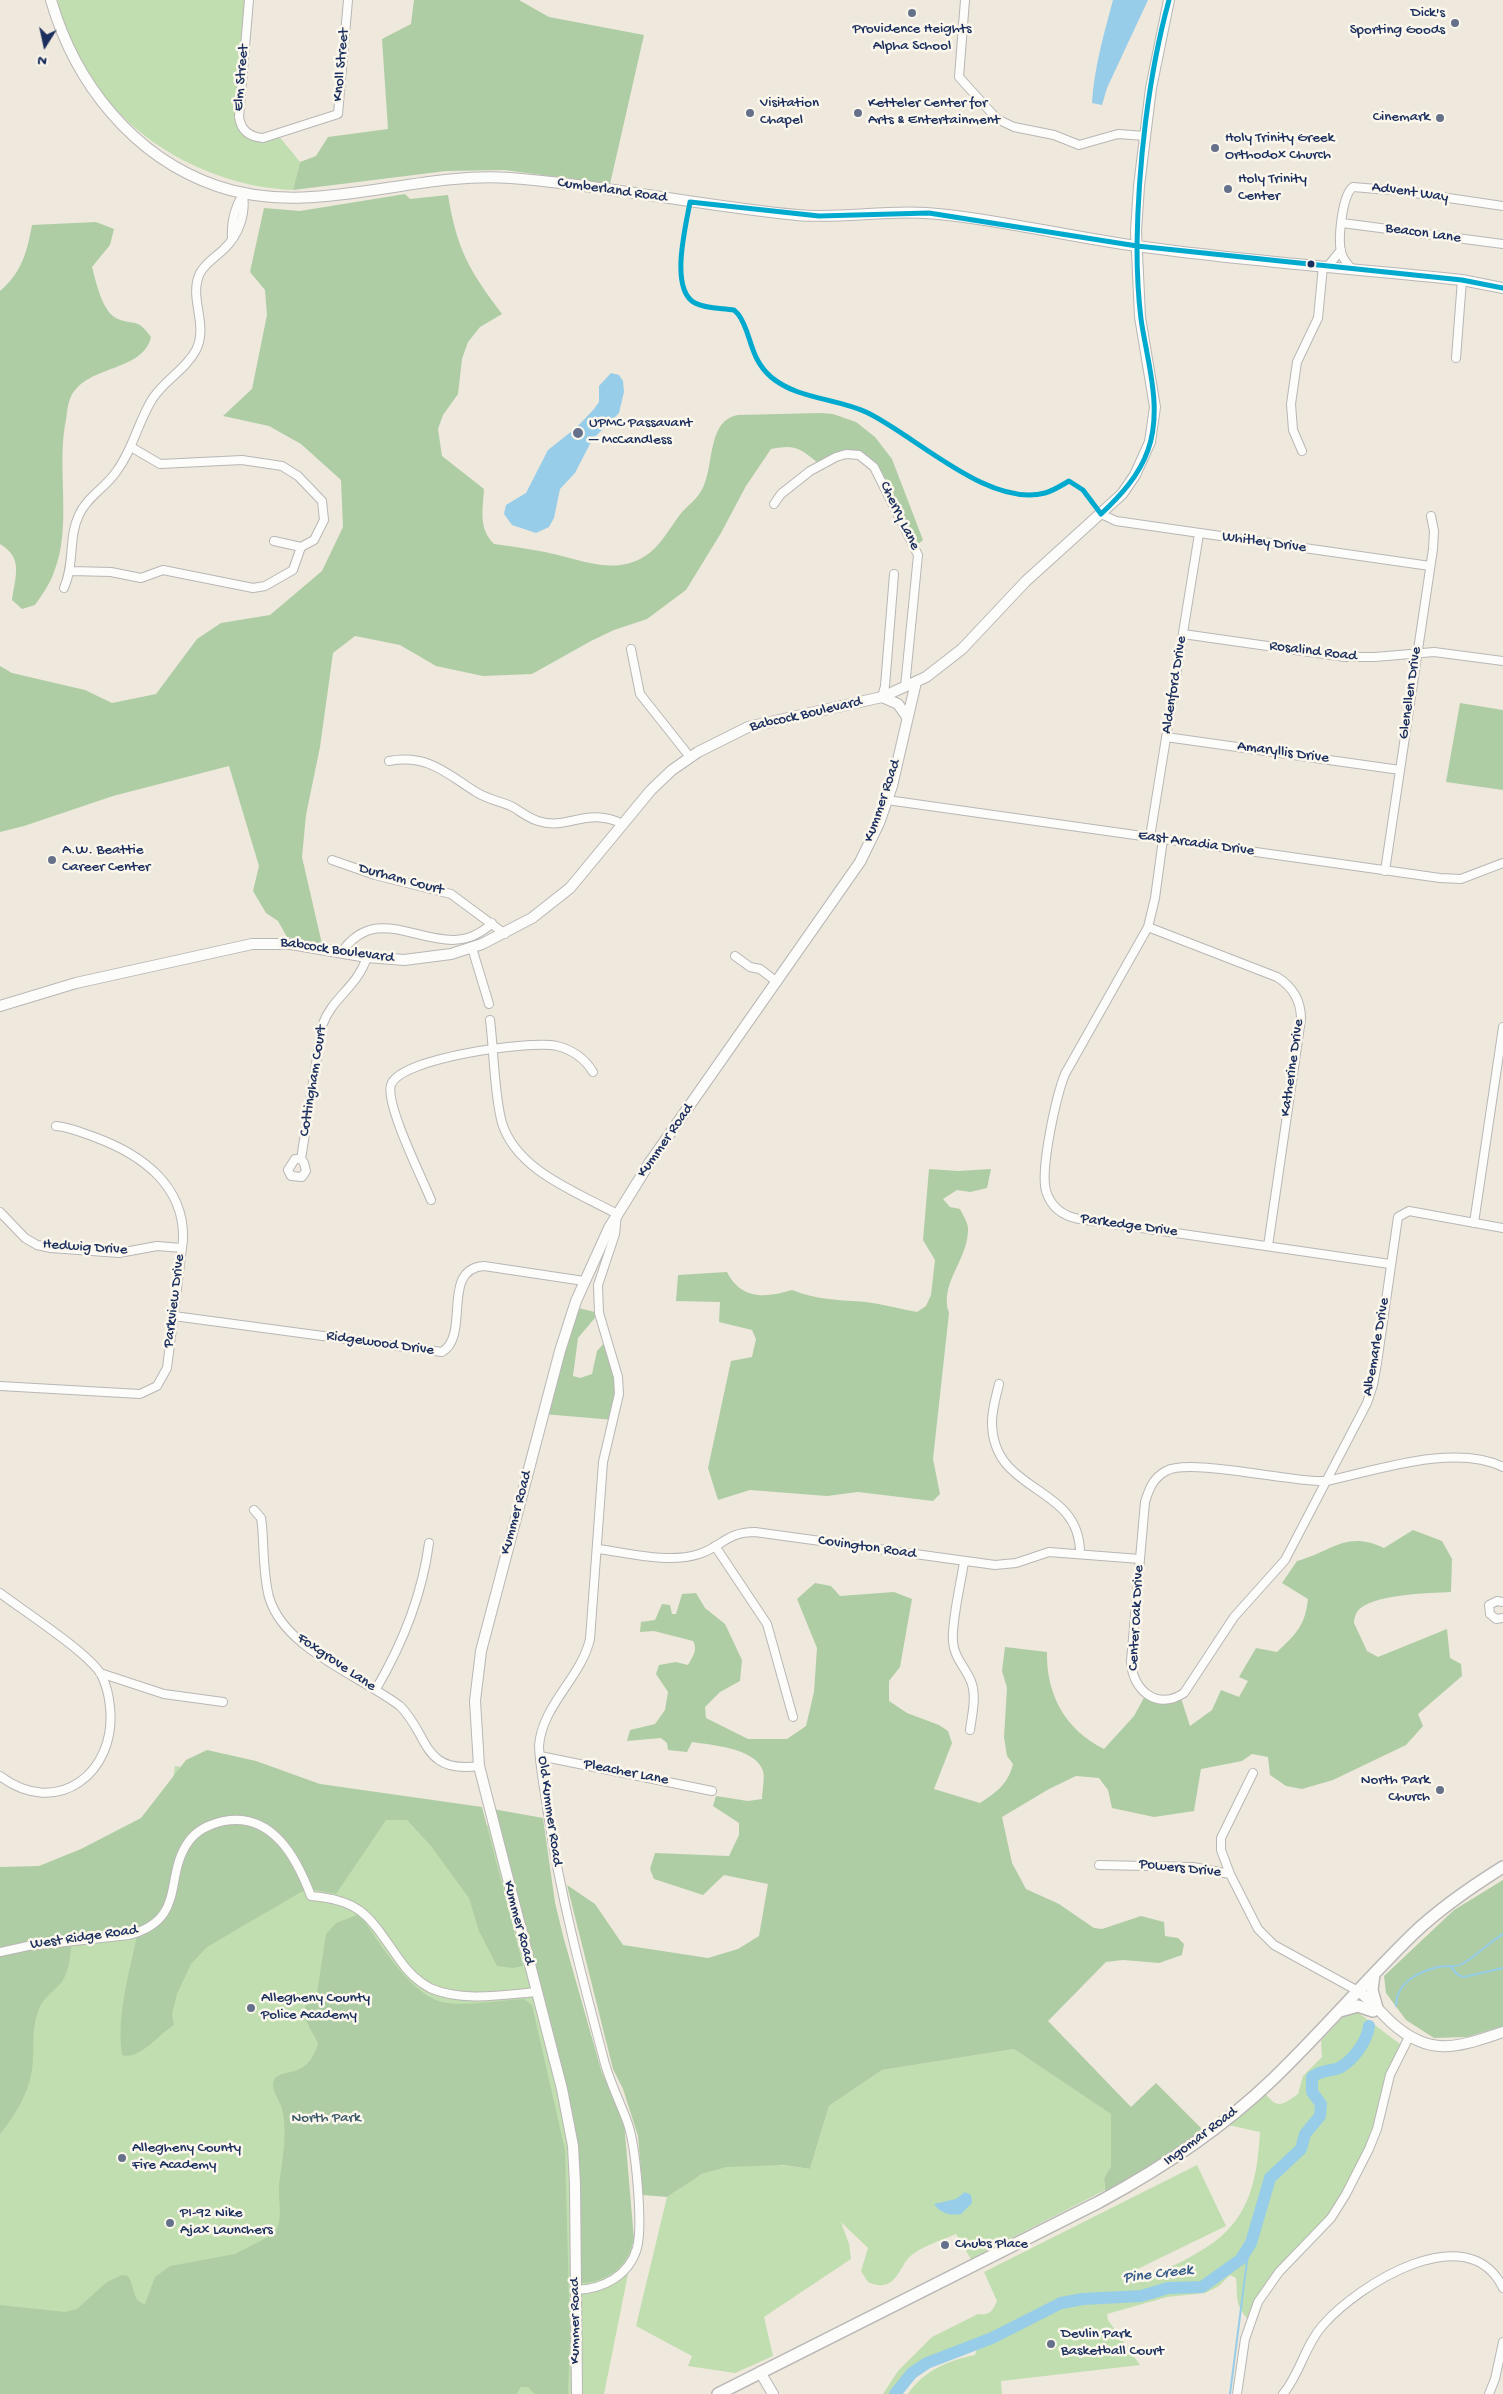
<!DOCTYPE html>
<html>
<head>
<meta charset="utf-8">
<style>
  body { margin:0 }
  #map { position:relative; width:1503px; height:2394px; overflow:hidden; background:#eee8dd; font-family:"Gochi Hand",sans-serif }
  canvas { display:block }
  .north { position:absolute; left:20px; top:20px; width:50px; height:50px; -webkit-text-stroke:4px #fbf7ec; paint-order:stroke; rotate:190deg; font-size:14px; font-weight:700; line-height:20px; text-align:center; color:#1b2f5e }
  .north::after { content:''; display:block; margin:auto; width:18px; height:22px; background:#1b2f5e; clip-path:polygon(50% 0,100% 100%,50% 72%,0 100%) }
</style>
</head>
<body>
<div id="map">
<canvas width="1503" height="2394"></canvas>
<div class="north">N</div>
</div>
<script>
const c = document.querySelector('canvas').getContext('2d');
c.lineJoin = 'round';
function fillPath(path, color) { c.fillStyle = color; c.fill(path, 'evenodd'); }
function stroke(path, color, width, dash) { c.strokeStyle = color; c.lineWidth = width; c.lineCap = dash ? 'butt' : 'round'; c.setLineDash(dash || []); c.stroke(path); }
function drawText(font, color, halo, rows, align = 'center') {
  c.font = font + ' "Gochi Hand",sans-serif'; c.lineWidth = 5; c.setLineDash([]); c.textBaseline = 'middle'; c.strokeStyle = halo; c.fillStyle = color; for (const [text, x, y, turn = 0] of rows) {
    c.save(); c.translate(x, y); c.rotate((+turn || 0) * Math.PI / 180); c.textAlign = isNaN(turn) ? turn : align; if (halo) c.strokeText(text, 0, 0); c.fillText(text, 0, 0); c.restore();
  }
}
const green = new Path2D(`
  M57,0h192l-10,112 11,23h28l22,27 -7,28c-95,-4 -188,-63 -224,-153 -5,-12 -8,-25 -12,-37z
  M175,1766l370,70 10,67 8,33 38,134 23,53 8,102 -1,34 -27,135h-604v-512l156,20z
  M1356,2011l48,36 -11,21 -16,61 -41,82 -57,61 -29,49c-16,-16 -12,-23 -14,-43l-6,-3 -11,11 -14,7 -38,4 -60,17 1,6 32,45 -139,16 1,13h-94c15,-23 41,-34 67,-39l2,-6 -37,8 -26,15 -15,22h-16l15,-23 34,-34 46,-23c11,2 15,-3 19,-13l-13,-29 213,-107 29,61 -101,49c14,3 28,-4 41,-7 11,-3 21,-9 31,-15 50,-27 60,-67 63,-121l-32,-7 34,-36c14,19 17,19 36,5l5,-18 19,-19 -1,-16 22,-24z
  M1014,2049l98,65 -1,52 -7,12 1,12 -134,69 -15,-25c-14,6 -31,11 -43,20 -15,10 -15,41 -45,28l-7,-11 7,-23 -27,-26 8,22 2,15 -87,58 9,39 -38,17 -47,-7 4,-10 -56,-30 31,-129c12,-7 24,-18 36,-23 32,-15 74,-10 107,-5l19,-63 53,-36z`);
const forest = new Path2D(`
  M414,0h105l30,17 95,18 -34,149 -106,-14 -58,1 -153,19 7,-28 16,-6 12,-19 60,-8 -6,-90 29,-15z
  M405,194l5,5 38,-4c9,55 21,75 54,119l-22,13 -12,15 -6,17 -4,35 -15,21 -5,14 4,27 42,33c-1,20 -6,39 10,55 22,3 43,6 64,11 25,6 50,16 75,7 26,-9 34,-32 50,-51 8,-8 17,-15 21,-26 10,-23 4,-65 34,-70l82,-2 13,1 23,8 19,15 17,22 31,81 -6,5 -39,-75 -18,-16 -42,9c-18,-15 -23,-19 -47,-14l-25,37 -25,47 -35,57 -39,29 -33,11 -23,11 -59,33 -49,2 -47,-10 -36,-21 -45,-9 -22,17 -13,94 -14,68 -4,42 20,87 -35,-7 -9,-16 -12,-8 -13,-22 6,-25 -30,-100 -116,30 -89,30 -24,6v-166l12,7 73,17 27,13 44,-9 41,-55 24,-16 49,-8 52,-44 21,-44 -2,-47 -40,-36 -32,-18 -46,-10 29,-27 15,-74 -2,-25 -15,-18 14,-64 36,3z
  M96,222l18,7 -4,16 -18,22c4,14 10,46 26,52 19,7 19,-1 33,18 -8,36 -67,27 -81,62 -3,7 -3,18 -5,26 -8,46 7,103 -11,147 -4,12 -12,23 -19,33l-13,4 -10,-9c3,-23 12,-42 -12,-56v-253c22,-19 27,-39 32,-66z
  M1460,703l43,7v80l-57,-8z
  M929,1169l29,2 33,-2 -4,19 -17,4 -13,-2 -14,9 7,8 10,2c3,6 9,15 8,22 -1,30 -29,53 -19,82l-16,146 7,35 -7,7 -75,-9 -31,4 -77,-6 -32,10 -10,-32 23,-107 21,-4 4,-18 -4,-9 -33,-8 1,-20 -44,-1 2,-26 49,-3c14,28 39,26 65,18 24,10 49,10 74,12 17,2 34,7 51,10l9,-6 5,-11 4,-35 -12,-20z
  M574,1307l25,6 -21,25 -5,38 7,2 12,-4 5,-23 9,-10 12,36 -4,43 -71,-6z
  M1413,1530l29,11 10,18 -1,33c-21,1 -82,2 -94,20 -2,3 -3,8 -3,11l13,28 11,6 69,-28 3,29 11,6 1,12 -44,38 5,12 -17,19 -73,35 -31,9 -16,-3 -16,-11 -2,-18 -16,-3 -10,7 -41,8 -7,42 -40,6 -42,-9 -4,-18 -9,-12 -23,-2 -27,13 -47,28 10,46 14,26 33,15 35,24 8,1 39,-13 23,6 1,14 13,2 6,6 -2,11 -23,8 -36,-3 -17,2 -58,59 83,86 25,-24 51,51 -101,64 -2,-20 7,-12v-52l-97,-65 -132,21 -53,36 -19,63 -27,-4 -57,2 -24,7 -35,23 -24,-2 -5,-59 -15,-47 -10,-20 -46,-184 28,19 28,41 85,13 30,-9 21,-13 9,-52 -44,-9 -21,20 -49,-16 -4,-10 5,-16 74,3 10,-21v-12l-26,-17 3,-10 32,5 14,-2c0,-8 3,-20 1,-28 -7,-23 -52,-26 -71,-29l-5,10 -19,-2 -1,-7 -6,-5 -34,3 3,-11 25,-6 10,-14 3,-18 -12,-18 3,-9 17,-3 12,3c5,-9 10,-15 5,-24l-39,-10 -14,1 1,-10 14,-2 7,-16 8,1 2,9h4l6,-20 14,-1 9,15 20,16 17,36 -2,21 -20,11 -15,15 1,11 42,21h39l19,-13 8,-34 3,-44 -20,-49 18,-16 16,3 9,10 54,-4 18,7 -12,68 -11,14v20l18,12 32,12 9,6 4,12 -18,46 46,14c17,-11 28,-19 33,-39l-6,-8 -3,-19 3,-49 -5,-17 3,-24 42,5c-1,42 18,78 57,97l30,-33 12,-22 5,3 29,-2 10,31 22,-16 9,-20 18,7 9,-16 -9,-4 17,-29 21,4c19,-18 28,-26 31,-53l-26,-16 15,-22c36,-10 49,-31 87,-13z
  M207,1750l49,11 64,23 162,23 41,159 -10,2 -16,-2 -18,-35 -10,-33 -38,-52 -24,-26h-21l-50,74 -20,-4 -15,2 -94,55 -16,17 -14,30 -5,20 2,11c-14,8 -35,36 -52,30 -6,-44 9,-87 17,-129l-66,9c-3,16 -2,35 -12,48 -8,9 -18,15 -22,26 -7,16 -5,33 -6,49 -1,31 -15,53 -33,76v-267l39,-1 42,-17 60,-31 45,-58z
  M493,1809l50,9 12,85 8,33 38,134 23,53 10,116c-6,28 -26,43 -54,44l-3,-143z
  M1503,1880v146l-36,11 -33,1 -28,-18 -20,-27 -2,-17 70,-66z
  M357,1915l8,7c17,25 49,77 82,81 23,3 54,-3 77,-4l8,6 33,145 5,188 -2,56h-33l-7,-7h-7l-5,7h-516v-89l65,7 12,-3 30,-27 15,-7 6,1c7,10 4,26 17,28l10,-27 15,-11 65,-12 39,-20c10,-14 4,-32 5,-48 3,-25 9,-53 3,-77 -2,-9 -12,-20 -8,-29 7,-13 34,1 44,-37 -10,-20 -24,-34 -1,-50l9,-59 10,-11z`);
const water = new Path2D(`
  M1113,0h35l-41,88 -5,17 -10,-2c2,-35 12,-69 21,-103z
  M611,373l8,2 4,6 1,11 -5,21 -27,27 -17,33 -15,16 -6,29 -5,9 -13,6 -24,-8 -8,-11 2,-9 20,-12 22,-43 29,-23 17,-18 5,-7v-16z
  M965,2192l6,3 1,8 -11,11c-11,2 -21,-1 -27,-10l22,-5z`);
const stream = new Path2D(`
  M1451,1967l7,8 6,2 39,-9
  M1396,2006c0,-23 22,-34 42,-39 8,-2 17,1 24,-3 15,-8 26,-21 41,-30
  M1230,2394l19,-148`);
const river = new Path2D(`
  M895,2394l17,-21 15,-10 65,-25 69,-35 22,-4 58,-3 27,-8 34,-1 39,-28 10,-16 19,-65 31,-29 4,-15 15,-18 1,-12 -9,-12v-15c13,-9 20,-5 29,-10 14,-9 26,-26 28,-41`);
const street = new Path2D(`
  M249,0l-10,117c2,13 10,20 24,21l75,-24 10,-114
  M965,0l-6,77 38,42 17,8 40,8 25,10 39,-11 27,2
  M1342,223l161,21
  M232,237c-1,-15 3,-30 11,-43
  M1328,266l13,-16
  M1352,269c-5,-5 -9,-10 -11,-17 -3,-13 1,-57 12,-65l48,4 102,15
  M1456,358l6,-78
  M131,447l29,17 82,-4 40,6 16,10 24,25 2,19 -10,20 -13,7 -27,-6
  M1302,451l-9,-21 -2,-26 6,-42 21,-44 5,-52
  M774,504l7,-10 29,-23 26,-14 10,-3 13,1 15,12 44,88 -13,132
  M1101,514l15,7 314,45
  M71,571l40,1 30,6 22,-8 90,18 12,-2 28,-16 8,-23
  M64,588c11,-25 4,-51 15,-73 7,-17 27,-28 37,-43 17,-22 22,-51 37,-74 12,-18 33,-29 43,-48 13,-26 -8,-52 4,-77 6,-11 16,-16 24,-24 15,-14 22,-35 19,-55
  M1183,634l162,23h30l59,-5 69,9
  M631,649l9,45 50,63
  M882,697l3,-11 9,-112
  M1166,737l234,33
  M389,761c39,-7 57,12 87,31 11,7 23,9 35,14 9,5 17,12 27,15 31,10 47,-15 85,3
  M887,800l553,78 21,1 42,-16
  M1150,837l49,-303
  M1163,839l-8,59 -7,29 -83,147c-9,23 -25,95 -19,117 5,16 17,25 33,28l311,45
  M332,860l43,15 76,19 54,40
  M1385,871l48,-322 1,-18 -3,-15
  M1148,927l129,50c16,10 24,23 24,42l-33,227
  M472,948l17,56
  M341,953c43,-63 100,20 151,-30
  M735,956l15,11 10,2 17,13
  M490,1020c4,31 4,74 12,103 15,48 75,69 115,91l-2,20 -17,51 1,28 19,64 1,17 -16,68 -13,177c-9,39 -48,66 -51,107 1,23 6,45 9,68 13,85 35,167 57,250 6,21 16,40 23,60 8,24 15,101 9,124 -8,28 -34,41 -61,42
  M301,1159h-6l-7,11 3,6 11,1 4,-6 -2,-8 -3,-4 21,-133c10,-29 35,-38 45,-69
  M431,1200c-9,-22 -46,-96 -40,-115 8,-27 140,-45 166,-39 16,4 28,13 36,26
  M0,1212l25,26 12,7 14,3 68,5 38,-7 25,2
  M1474,1223l29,-196
  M1503,1228l-94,-17 -11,6 -21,146 -4,22 -6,18 -82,157 -51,57 -50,76c-27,18 -52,-3 -53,-32l14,-159c4,-13 8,-24 21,-31 22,-13 121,10 153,10h8c50,-11 129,-38 176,-14
  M174,1316l268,36c29,-17 -2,-83 42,-86l100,15
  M999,1384c-3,13 -7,25 -7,38 0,73 88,61 88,131
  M0,1386l140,8 17,-8 10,-18 16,-128c2,-54 -41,-85 -86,-102 -14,-5 -27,-11 -41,-12
  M254,1510l7,8 1,7c2,23 1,49 7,72 15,52 90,78 131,109 29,28 21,68 79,60
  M715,1546l52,78 26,93
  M598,1549c31,4 70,15 101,5 23,-7 27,-22 56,-22l240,33 21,-2 33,-11 91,7
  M964,1562c-3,20 -13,62 -11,80 1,14 10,23 16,35 9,16 3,37 1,53
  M0,1593c25,19 86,58 101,81 5,10 8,22 9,33 7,66 -53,112 -110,69
  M1503,1602l-6,-1 -8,4 1,9 6,5 7,-1
  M100,1673l64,21 59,8
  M376,1689c27,-46 46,-93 53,-146
  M540,1756l172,35
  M1099,1865l94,2 37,7 28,55 16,16 84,46
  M1230,1874l-9,-24v-12l32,-65
  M0,1952l28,-6 101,-11c59,-16 34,-59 60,-94 8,-11 21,-17 35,-20 49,-9 73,38 87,75 53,4 60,24 88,63 8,12 18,22 31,29 31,14 73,7 106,4
  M1237,2394l8,-55 13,-37 21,-30 52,-54 15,-24 23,-45 8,-20 13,-54 19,-38
  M1283,2394c17,-20 22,-49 40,-69 35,-40 145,-110 180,-37
  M1489,2394l6,-15 8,-37`);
const secondary = new Path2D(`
  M51,0c24,83 82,157 166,186 96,33 195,-15 293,-8 96,7 191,28 287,37 43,4 86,-5 129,-2 76,6 151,26 226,35 103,14 207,21 310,32l41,8
  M882,697l16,7 9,13
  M0,1006l76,-23 176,-39h39l76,13 37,3 47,-6 31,-10 50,-26 38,-30 81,-98 21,-20 26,-18 50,-25 134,-30 44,-20 36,-28 64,-68 96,-87 13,-19 15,-33 5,-35 -15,-90 -4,-86 3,-45 12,-98 18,-88
  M1358,1991c13,9 22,21 34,32 39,35 66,24 111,9
  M760,2372l13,22
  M577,2394l-2,-210 -2,-38 -11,-57 -83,-323 -4,-65 6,-50 79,-300 16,-50 33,-73 41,-66 210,-300 19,-39 13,-37 24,-104`);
const primary = new Path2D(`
  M1374,1974l-2,16 5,18
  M1340,2011l18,-5 15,5
  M718,2394l381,-192c63,-34 122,-73 173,-122 49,-47 92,-98 140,-145 27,-26 59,-48 91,-68`);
const bus1 = new Path2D(`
  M690,202l129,14 110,-3 208,33c0,24 1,49 4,73 6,42 22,89 7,131 -9,26 -28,46 -47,64l-18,-24 -14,-9c-7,4 -16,10 -24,12 -57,15 -130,-58 -179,-81 -31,-14 -69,-13 -95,-35 -23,-20 -19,-45 -33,-63l-4,-4c-12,-2 -28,-1 -39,-7 -26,-14 -9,-77 -5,-101z
  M1137,246l325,34 41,8
  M1137,246c1,-78 11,-170 32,-246`);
const markers = [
  [912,13,5,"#65708a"],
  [1455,23,5,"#65708a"],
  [750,113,5,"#65708a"],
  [858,113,5,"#65708a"],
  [1440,118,5,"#65708a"],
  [1215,148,5,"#65708a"],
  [1228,189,5,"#65708a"],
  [1311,264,4.5,"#1b2f5e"],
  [578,433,6,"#65708a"],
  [52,860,5,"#65708a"],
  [1440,1790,5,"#65708a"],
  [251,2008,5,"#65708a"],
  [122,2158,5,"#65708a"],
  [170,2223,5,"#65708a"],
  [945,2245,5,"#65708a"],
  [1051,2344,5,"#65708a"]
];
const poiNames = [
  ["Dick's",1445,14,"right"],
  ["Sporting Goods",1445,31,"right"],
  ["Providence Heights",912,30,"center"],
  ["Alpha School",912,47,"center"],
  ["Visitation",760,104],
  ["Chapel",760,121],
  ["Ketteler Center for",868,104],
  ["Arts & Entertainment",868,121],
  ["Cinemark",1430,118,"right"],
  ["Holy Trinity Greek",1225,139],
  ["Orthodox Church",1225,156],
  ["Holy Trinity",1238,180],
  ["Center",1238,197],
  ["UPMC Passavant",589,424],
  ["– McCandless",589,441],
  ["A.W. Beattie",62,851],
  ["Career Center",62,868],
  ["North Park",1430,1781,"right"],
  ["Church",1430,1798,"right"],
  ["Allegheny County",261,1999],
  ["Police Academy",261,2016],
  ["Allegheny County",132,2149],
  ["Fire Academy",132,2166],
  ["PI-92 Nike",180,2214],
  ["Ajax Launchers",180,2231],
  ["Chubs Place",955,2245],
  ["Devlin Park",1061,2335],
  ["Basketball Court",1061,2352]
];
const streetNames = [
  ["Knoll Street",342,65,-85],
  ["Elm Street",242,78,-85],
  ["Cumberland Road",612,191,8],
  ["Advent Way",1410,193,8],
  ["Beacon Lane",1423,234,8],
  ["Cherry Lane",899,516,64],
  ["Whitley Drive",1264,543,8],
  ["Rosalind Road",1313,652,7],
  ["Aldenford Drive",1175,685,-81],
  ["Glenellen Drive",1411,693,-82],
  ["Babcock Boulevard",806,715,-13],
  ["Amaryllis Drive",1283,753,8],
  ["Kummer Road",883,801,-71],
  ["East Arcadia Drive",1196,844,8],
  ["Durham Court",401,880,15],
  ["Babcock Boulevard",337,951,8],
  ["Katherine Drive",1293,1068,-82],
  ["Cottingham Court",314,1081,-81],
  ["Kummer Road",666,1141,-55],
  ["Parkedge Drive",1129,1226,8],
  ["Hedwig Drive",85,1248,4],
  ["Parkview Drive",175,1301,-83],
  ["Ridgewood Drive",380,1344,8],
  ["Albemarle Drive",1377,1347,-80],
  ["Kummer Road",517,1513,-75],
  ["Covington Road",867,1548,8],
  ["Center Oak Drive",1137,1618,-87],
  ["Foxgrove Lane",336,1663,34],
  ["Pleacher Lane",626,1773,11],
  ["Old Kummer Road",549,1811,82],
  ["Powers Drive",1180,1869,6],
  ["Kummer Road",518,1923,75],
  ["West Ridge Road",84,1938,-8],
  ["Ingomar Road",1201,2137,-37],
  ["Kummer Road",576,2321,-90]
];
const parkNames = [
  ["North Park",326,2119]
];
const waterNames = [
  ["Pine Creek",1158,2275,-7]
];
fillPath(green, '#c0deaf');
fillPath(forest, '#afcda4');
fillPath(water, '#97cde8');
stroke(stream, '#97cde8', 2);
stroke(river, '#97cde8', 12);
stroke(street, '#b9b7b5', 10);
stroke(secondary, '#b9b7b5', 12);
stroke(primary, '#b9b7b5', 14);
stroke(street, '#fcfcfa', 8);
stroke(secondary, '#fcfcfa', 10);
stroke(primary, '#fcfcfa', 11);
stroke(bus1, '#00a9ce', 5);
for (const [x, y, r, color] of markers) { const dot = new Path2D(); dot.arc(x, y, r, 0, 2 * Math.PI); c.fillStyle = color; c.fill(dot); stroke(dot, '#fbf7ec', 2); }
drawText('15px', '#1b2f5e', '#fbf7ec', poiNames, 'left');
drawText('15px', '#1b2f5e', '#fbf7ec', streetNames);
drawText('15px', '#3b5969', '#fbf7ec', parkNames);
drawText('italic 16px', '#355b89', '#fbf7ec', waterNames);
</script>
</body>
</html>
